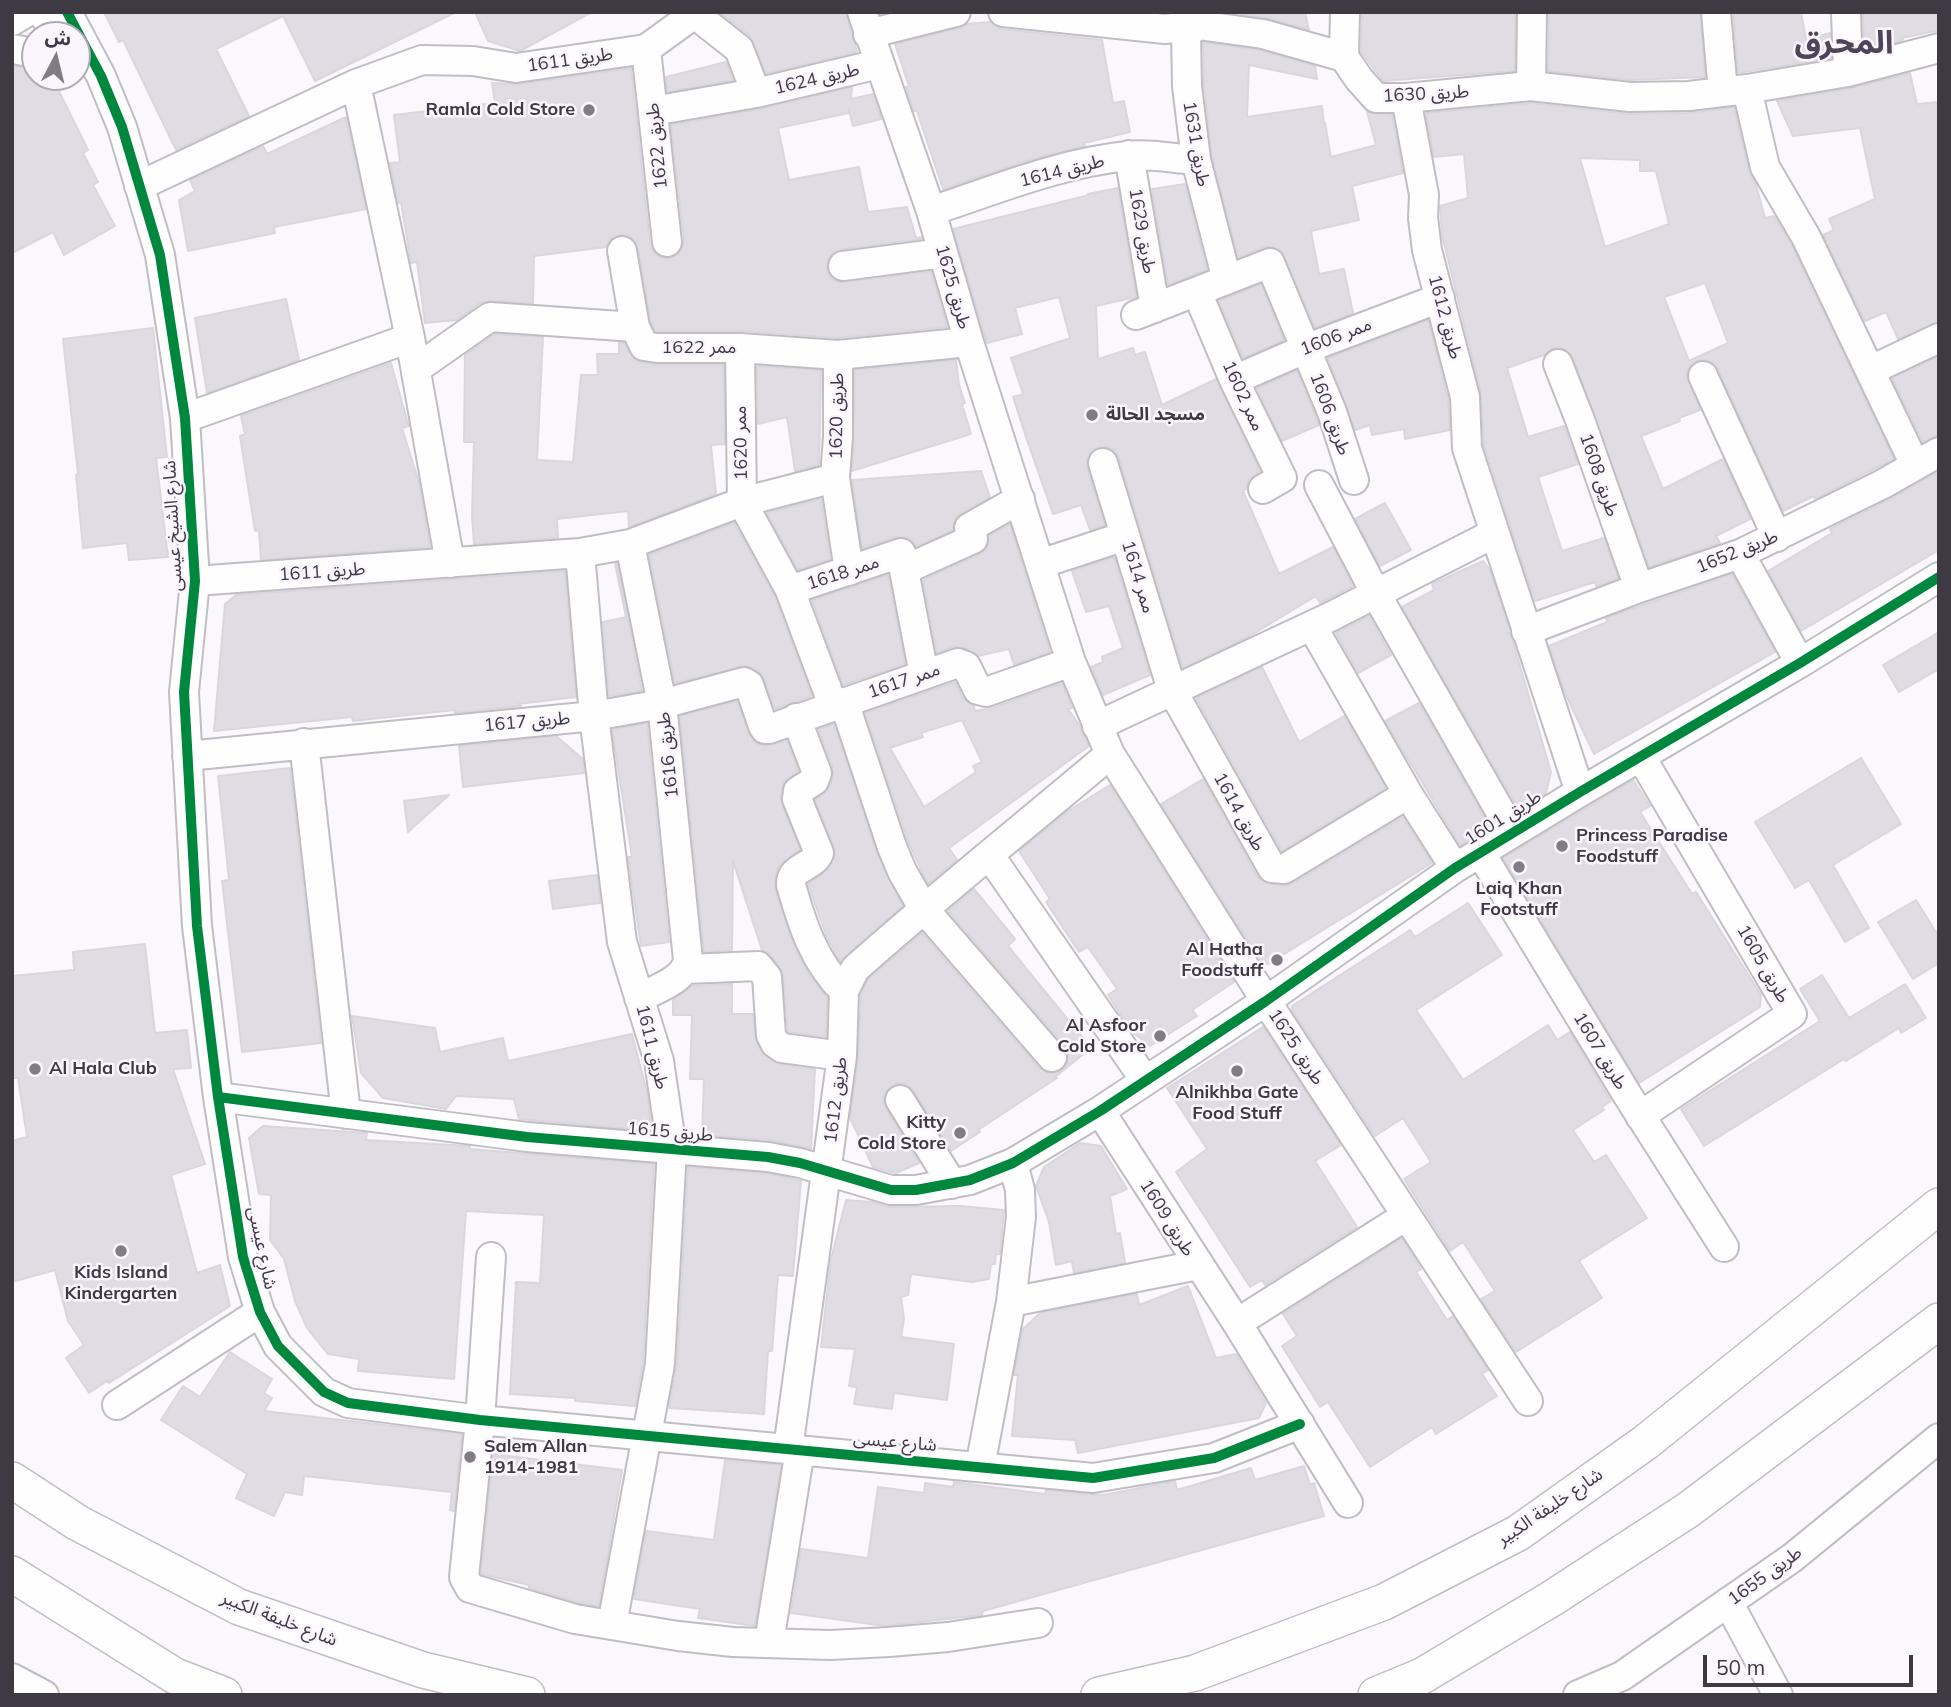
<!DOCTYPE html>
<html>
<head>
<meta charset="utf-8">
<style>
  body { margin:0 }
  #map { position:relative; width:1951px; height:1707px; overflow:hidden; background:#faf7fd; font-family:Mulish,"Noto Sans Arabic",sans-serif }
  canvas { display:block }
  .frame { position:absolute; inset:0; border:14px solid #3f3943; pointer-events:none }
  .north { position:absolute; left:21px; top:21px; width:70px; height:70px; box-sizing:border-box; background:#faf5ff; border:2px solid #afaab4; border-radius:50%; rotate:7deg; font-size:19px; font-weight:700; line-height:28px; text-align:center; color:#3f3943 }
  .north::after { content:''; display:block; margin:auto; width:24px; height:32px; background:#807c84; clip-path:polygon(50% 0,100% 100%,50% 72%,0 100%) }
  .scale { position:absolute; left:1703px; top:1655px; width:210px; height:32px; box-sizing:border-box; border:4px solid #3f3943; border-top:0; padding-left:9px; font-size:21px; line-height:24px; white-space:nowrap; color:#3f3943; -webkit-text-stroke:5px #faf5ff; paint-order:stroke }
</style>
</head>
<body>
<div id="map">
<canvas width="1951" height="1707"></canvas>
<div class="frame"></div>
<div class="north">ش</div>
<div class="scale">50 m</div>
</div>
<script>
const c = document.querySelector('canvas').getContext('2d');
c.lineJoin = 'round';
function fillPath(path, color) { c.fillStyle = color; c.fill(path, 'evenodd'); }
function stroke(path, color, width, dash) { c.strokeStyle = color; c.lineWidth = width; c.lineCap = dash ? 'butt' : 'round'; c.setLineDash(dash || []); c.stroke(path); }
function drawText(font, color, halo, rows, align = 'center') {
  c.font = font + ' Mulish,"Noto Sans Arabic",sans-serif'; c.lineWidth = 5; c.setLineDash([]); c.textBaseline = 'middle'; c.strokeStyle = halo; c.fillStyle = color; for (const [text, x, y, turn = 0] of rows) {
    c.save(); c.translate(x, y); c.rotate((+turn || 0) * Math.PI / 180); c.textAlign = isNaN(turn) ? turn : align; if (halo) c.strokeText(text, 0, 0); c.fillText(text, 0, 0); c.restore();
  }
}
const building = new Path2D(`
  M104,12h352l-141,69 -32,-65 -67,33 33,67 -73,34 -53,-110 -4,2z
  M475,12h117l-72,39 -32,-10z
  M719,12h127l11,40 -91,22 -16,-38z
  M1227,12h78l4,18 -42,-12z
  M1362,12h153v59l-132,10 -22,-29z
  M1549,12h151l5,65 -74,3 -83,-9z
  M1733,12h68l5,28 24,-7 1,25 -93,15z
  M1863,12h76v18l-37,8 1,2 -39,11z
  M990,22l11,7 101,11 11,63 11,-2 6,31 -46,11 1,3 -62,16 -80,27 -26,-78h-3l-8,-24 3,-1 -14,-42 65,-16 7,-4z
  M1203,42l57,8 55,16 2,13 -68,-14 -2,52 75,-11 2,18 1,-1 6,34 45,-12 -9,-33 25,3 11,58 -51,13 7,34 -48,11 8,43 25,-5 9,44 -38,15 -34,-78 -8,-3h-8l-27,10 -26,-100 -8,-72z
  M726,62l7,18 -66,12 -1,-15z
  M12,66l23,3v8h17l36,73 -5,3 15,29 -5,3 22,41 -51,29 -11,-23 -41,21z
  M631,68l19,176 4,8 6,5 8,2 9,-4 5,-7 2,-8 -13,-115 89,-16 92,-22 -1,12 22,-5 8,25 -28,7 -4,-16v3l-71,15 11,52 70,-13 9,45 39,-5 9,31 5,-1 1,2 -82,11 -7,2 -5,7 -1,10 3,8 7,5h7l87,-11 16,56 -109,11 -97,-7h-86l-4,-9 -13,-74 -4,-8 -7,-5h-7l-9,4 -5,8 -72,9 -1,47 -43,-2 -10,2 -23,17 -32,3 -8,-61 -6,1 -10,-61 -3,1 -8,-40 10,-1 -6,-47 101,-12 -3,-20 26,1z
  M1910,73l7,31 22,-2v220l-41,17 -12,-27 -21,9 -42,-86 11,-5 -5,-11 46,-20 -15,-71 -67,8 -16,-35 74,-13z
  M1531,103l99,11 59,-1 45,-6 15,64 7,14 9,33 9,-2 17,28 103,215 -79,40 -1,-3 -31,15 -65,-142 -6,-7 -7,-2 -8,1 -8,6 -3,8 14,35 -21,8 1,3 -39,15 22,53 60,-30 27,60 -34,17 4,7 -71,24 -76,-209 -9,-9 -11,-1 -9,7 -37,13 21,69 36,-11 14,38 -40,13 24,74 42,-13 14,40 -22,8 -1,-4 -60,19 -51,-156 -3,-52 -39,-158 -2,-29 28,-8 -4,-44 -30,3 -8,-44zM1580,158l60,2v11h16l13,53 -64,23zM1705,283l23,60 -39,18 -25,-64z
  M346,117l20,92 -92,18 1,6 -87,18 -9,-51 16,-9 -5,-11 73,-34 4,8z
  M1185,184l22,86 -39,15 -16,-96z
  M1118,188l18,109 -40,9 2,53 35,-11 2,7 10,-3 17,53 54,-26 44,92 -11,9 -3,9 -3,2 36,83 54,-27 20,39 -33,17 -4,-7 -68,41 -65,31 -64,-210 -4,-7 -8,-4h-8l-8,4 -4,8v9l18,57 -15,5 -9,-25 -28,9 -27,-77 -13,-40 10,-3 -12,-36 59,-20 -11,-41 -44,11 7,26 -35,9 -34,-114 136,-34 -1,-1z
  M1261,284l23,56 -41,18 -24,-57z
  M286,299l13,61 -92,33 -12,-75z
  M1428,320l20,79 2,31 -45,9 -1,-10 -32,6 -2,-10 -15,5 -27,-72z
  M153,328l14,129 -11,1 12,99 -39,3 -2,-17 -44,5 -7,-73 2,-1 -15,-135z
  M495,334l48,3 -6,123 36,2 8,-87h17l-1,-21h22v-11h5l10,16 7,3 16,3h67l1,79 -14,1 5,49 -87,33 -1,-16 -71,8 1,19 -84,6 -2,-28 2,-74h-10l1,-87z
  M1939,356v79l-16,7 -31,-64z
  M956,360l3,25 6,18 -3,1 9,30 -119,37 3,-101z
  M391,363l17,61 1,2 -7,2 17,55 11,64 -169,13 -2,-30 -4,1 -15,-95 5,-2 -4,-18z
  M757,366l64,4 -2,95 -24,6 -8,-54 -29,7z
  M1297,371l22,54 -37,16 -25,-53z
  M981,471l9,26 -30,17 -5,5 -2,11 -37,17 -3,-6 -9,-4h-8l-34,11 -10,-68z
  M1939,471v79l-138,81 -33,-60 64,-38 -2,-4 60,-30z
  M821,499l9,60 -32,11 -31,-57z
  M1385,503l26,47 -31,16 -25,-47z
  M734,523l41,74 37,99 -37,13 -11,-30 -6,-8 -11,-5 -72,17 -26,-128z
  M1010,524l40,128 -36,13 -5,-16 -31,7 -15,-9h-10l-16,6 -14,-73 57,-26 7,-6 2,-12z
  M1114,557l36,118 -47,20 -12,-28 12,-5 -1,-5 21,-9 -14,-42 -23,6 -14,-41z
  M1483,561l7,9 19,58 42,144 -5,21 -27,17 -117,-203 32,-17 -2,-6z
  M617,563l25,128 -33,5 -6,-74 23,-5 -11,-53z
  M565,571l11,126 -58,7 3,2 -66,7v-3l-102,11 -1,-4 -138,14 11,-127 11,-9z
  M1732,574l43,78 -181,102 -30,-63 -15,-45 58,-24 -1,-4z
  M888,575l17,89 -62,21 -31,-85z
  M1369,616l22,39 -33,18 -22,-40z
  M1939,632v37l-40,23 -16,-27z
  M1262,667l37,75 45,-26 42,72 -104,63 -86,-153z
  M955,682l8,16 11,8 1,5 17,-3 70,-25 10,25 -4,1 12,17 9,20 -140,102 8,12 -29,24 -20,-43 -43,-128zM962,720l20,42 -9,4 3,6 -52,35 -34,-59 33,-11 -2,-4z
  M737,701l15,38 6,5 7,2 22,-6 11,31 -14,11 -4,16 20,52 -21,16 -4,11v12l20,60 15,27 17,21 -1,40 -38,-5 -5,-57 -12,-20 -9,-5 -29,-89 -1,89 -28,2 -24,-236z
  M1419,703l71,124 -30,18 -75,-124z
  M647,723l22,219 -28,4 -13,-89h4l-20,-127z
  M834,724l43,129 26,53 -63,55 -14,-26 -18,-51 19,-14 8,-15 -1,-8 -19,-47 14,-12 4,-10v-11l-15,-38z
  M556,736l27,23 1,14 -121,14 -4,-41z
  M1861,758l40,66 -68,41 36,63 -24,14 -36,-62 -14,8 -40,-66z
  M290,768l31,275 -79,9 -20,-171 7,-1 -11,-104z
  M1203,779l54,97 7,6 19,4 10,-3 110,-66 29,46 -164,101 -6,-1 -101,-159z
  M1633,780l17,26 -10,6 52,82 4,-2 65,103 -1,12 -121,76 -136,-225z
  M1110,785l124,197 -42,28 5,6 -47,30 -19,-15 -5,-8 -18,-28 9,-6 -29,-42 -9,5 -33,-50 4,-3 -31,-48 49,-40z
  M449,795l-41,37 -4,-31z
  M597,875l3,28 -47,6 -4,-28z
  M974,889l41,50 -7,7 83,102 -36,29 2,1 -79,52 2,2 -29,19 -37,-60 -7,-6 -8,-2 -7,3 -7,7 -2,8 3,7 33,55 -23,10 -23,-6 -23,-49 8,-60 3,-63 7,-16 54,-46 117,135 7,4 8,1 8,-3 5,-7 1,-8 -3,-9 -117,-135z
  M1916,900l23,37v26l-26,16 -35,-57z
  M1468,903l34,52 -86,55 47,70 85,-55 9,15 13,-8 41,69 -9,6 2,3 -31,20 21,32 12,-7 41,63 -68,43 23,37 -86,54 -35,-53 14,-8 -32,-49 -13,9 -46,-72 27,-17 -28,-44 -28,18 -83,-126v-4l118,-76 5,7z
  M145,944l10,89 32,-3 4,38 -18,1 32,95 -34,11 26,98 23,-8 10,41 -121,77 -2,-2 -18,12 -23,-35 18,-13 -16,-24 -13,-51 -43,12v-141l15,-4 -9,-59h-6v-102l62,-6 -1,-18z
  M1822,975l27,43 56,-34 21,34 -25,15 -2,-5 -53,33 -2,-2 -140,87 -23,-37 139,-88 -20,-32z
  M732,984v30h21l3,28 9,14 14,8 36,5 -4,80 -41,-9 -68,-5 2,-56h-14l2,-64h-19v-15l19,-14z
  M352,1016l83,12 5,24 63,-14 5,23 124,-27 15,58 5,39 -133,-12 -5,-20 -58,-3 -10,13 -63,-11 -22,-25z
  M1263,1027l78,118 -26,16 42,66 -92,58 -3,-5 -12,7 -74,-115 31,-23 -40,-61z
  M263,1126l104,7 -1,7 104,6v3l184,15 -11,198 -8,44 -60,-5v-3l-65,-4 6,-112 24,1 4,-68 -78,-4 -12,168 -96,-8 1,-12 -31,-5 -21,-26 -12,-27 -11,-42 -14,-19 1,-45 -12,-1 -10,-56z
  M1080,1143l21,3 26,43 -17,7 6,38 4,-1 5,30 -51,10 -2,-12 -16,4 -7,-43 -13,-36 8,-19z
  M688,1167l78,6 35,8 -8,95 -15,-1 -6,76h-4l-4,63 -95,-6 8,-43z
  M846,1200l26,2 19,5 69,-1 44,4 -4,44h-4l-1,10h-4l-2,15 -17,3 -61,-8 -3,21 -7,2 3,22 -3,18 53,7 -7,56 -53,-7 -2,16 -38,-5 3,-17 -8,-1 6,-37 -34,-2 10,-88z
  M1402,1238l19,31 -5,3 31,48 6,-4 35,54 -6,4 15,22 -61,38 -4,-7 -62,40 -42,-65 -8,5 -38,-61 15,-10 -14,-22z
  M1188,1286l28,72 20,-4 30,49 -7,15 -181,35 -3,-13 -63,-4 6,-61h-4l9,-46 17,-16 97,-19 2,11z
  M230,1352l42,27 -8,14 8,5 -8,13 198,23 -8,77 -4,-1 2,-18 -148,-16 -2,19 -17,-3 -11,24 -38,-18 11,-24 -86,-54 22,-34 17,11z
  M493,1454l129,16 -23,136 -20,-3 -50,-15v-3l-48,-11z
  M725,1460l56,5 -26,161 -57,-8 2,-9 -66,-10 12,-68 68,9z
  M1304,1466l6,19 4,-2 10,33 -341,95 -1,4 -97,11 -94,-13 10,-64 67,9 10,-71 46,6 1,-10 28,4 1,-5 91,12 1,-4 58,5 71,-14 2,9 74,-22 4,12z`);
const minor = new Path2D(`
  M42,12l14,23
  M67,12l34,64 21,51 38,128 25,163 10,163 -11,111 13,234 21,171 25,160 17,55 18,34 46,46 24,11 132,17 613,58 121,-20 86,-34
  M692,12l47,37 17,44
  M862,12l69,199 38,131 102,320 39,92 156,247 262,400
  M1003,12l162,17 33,-4 65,9 81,23 15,22 17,19h30l125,-12 99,11 59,-1 58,-7 101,-17 91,-24
  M1716,12l7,80
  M1846,12l2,60
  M1198,17v8l-12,9 1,52 9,74 31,120
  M12,21l15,-9
  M868,34l88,-22
  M12,49l23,4
  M646,49l21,193
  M1344,57l1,-45
  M356,84l54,254 40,225
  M1531,86l1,-74
  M1747,89l18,78 41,70 109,228
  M1406,98l18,97 -1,23 4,32 38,147 2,51 113,344
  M653,111l103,-18 123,-29
  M1129,155l26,153
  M139,186l217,-102 66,-24 51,1 43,7 130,-19 47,-34
  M931,211c64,-21 129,-48 196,-55 22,-3 47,3 69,4
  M622,251l13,76
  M843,266l100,-13
  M1197,292l37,88 48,98 -19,11
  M1136,315l134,-52 62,149 22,68
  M740,348l2,154 48,88 43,115
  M838,355v82l-3,41 14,93
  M1558,364l22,56 59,168
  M416,369l74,-52 145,10 9,19 13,2h83l98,7 131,-13
  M1871,370l68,-32
  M1703,376l74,161
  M1234,380l71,-31 135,-51
  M185,418l225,-80
  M1103,463l69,227 100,178 12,1 124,-75
  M1319,485l57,109 136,238
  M630,544l32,160 26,256c-3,20 -32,29 -49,38
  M580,553l14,163 28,226 37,119 13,88 -12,215 -48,261
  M1740,554l60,109
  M1040,564l85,-28
  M904,570l20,105
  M195,581l385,-28 50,-9 112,-42 93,-24
  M790,590l111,-37 3,17 69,-31 -4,-11 51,-29
  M1312,626l96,168 47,74
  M1526,631l113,-43 101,-34 143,-70 56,-32
  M844,702l48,145 10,24 21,37 129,149
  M796,718l21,55 -3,8 -16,10 -1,8 22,54c-6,15 -29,13 -28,32 11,39 23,77 53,106
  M1097,726l233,-109 163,-83
  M304,743l42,371
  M187,756l407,-40 68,-12 82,-22 5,3 14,41 2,3h4l189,-66 8,3 12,24 8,2 85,-30
  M1480,852l148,244 96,151
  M990,856l155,224
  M687,969l71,-3 9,11 4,58 4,8 7,5 60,8
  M218,1097l309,40 241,20 32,6 91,27h25l54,-10 43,-17 87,-52 166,-110 189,-133 125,-76 220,-129 139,-86
  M900,1100l52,84
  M1100,1111l137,212 111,180
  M1640,1116l152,-102 -151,-257
  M491,1257l-11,163 -16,157 6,11 105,31 103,17 55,6 97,3 59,-3 59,-5 90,-14
  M1011,1302l187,-37
  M1237,1323l169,-107
  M117,1405l143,-93
  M788,1449l54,-393 2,-65 11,-22c83,-74 170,-143 255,-215
  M980,1467l31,-165 10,-85 -1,-27 -7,-27
  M1728,1602l50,93
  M769,1642l31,-192
  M12,1678l32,17
  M1578,1695l44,-19 170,-118 147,-120`);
const major = new Path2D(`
  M12,1480l66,43 161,84 184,63 104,25
  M12,1574l163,102 49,19
  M1099,1695l96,-22 189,-71 134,-69 128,-91 293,-236
  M1376,1695l46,-19 129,-77 137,-89 251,-189`);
const cycleway = new Path2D(`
  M67,12l34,64 21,51 38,128 25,163 10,163 -11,111 13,234 21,171 25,160 17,55 18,34 46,46 24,11 132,17 613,58 121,-20 86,-34
  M218,1097l309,40 241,20 32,6 91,27h25l54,-10 43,-17 87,-52 166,-110 189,-133 125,-76 220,-129 139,-86`);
const markers = [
  [589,110,7,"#807c84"],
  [1092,415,7,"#807c84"],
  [1562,846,7,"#807c84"],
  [1519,867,7,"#807c84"],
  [1277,960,7,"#807c84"],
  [1160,1036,7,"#807c84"],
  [35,1069,7,"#807c84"],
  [1237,1071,7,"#807c84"],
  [960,1133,7,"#807c84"],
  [121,1251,7,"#807c84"],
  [470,1457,7,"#807c84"]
];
const streetNames = [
  ["طريق 1611",570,60,-8],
  ["طريق 1624",817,79,-13],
  ["طريق 1630",1426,94,-3],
  ["طريق 1631",1196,144,80],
  ["طريق 1622",657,146,-96],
  ["طريق 1614",1062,171,-14],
  ["طريق 1629",1142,231,80],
  ["طريق 1625",953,287,74],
  ["طريق 1612",1445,317,75],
  ["ممر 1606",1336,337,-21],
  ["ممر 1622",699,348],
  ["ممر 1602",1243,396,65],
  ["طريق 1606",1330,414,70],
  ["طريق 1620",837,416,-89],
  ["ممر 1620",741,443,-91],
  ["طريق 1608",1599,475,71],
  ["شارع الشيخ عيسى",173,526,-93],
  ["طريق 1652",1737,552,-22],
  ["طريق 1611",322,572,-4],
  ["ممر 1618",843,573,-18],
  ["ممر 1614",1138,577,73],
  ["ممر 1617",904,681,-19],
  ["طريق 1617",527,722,-5],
  ["طريق 1616",668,755,-96],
  ["طريق 1614",1239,812,61],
  ["طريق 1601",1503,818,-32],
  ["طريق 1605",1763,964,60],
  ["طريق 1611",652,1047,76],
  ["طريق 1625",1296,1047,57],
  ["طريق 1607",1600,1051,59],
  ["طريق 1612",836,1100,-83],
  ["طريق 1615",670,1132,5],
  ["طريق 1609",1167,1218,58],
  ["شارع عيسى",262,1248,78],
  ["شارع عيسى",895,1442,5],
  ["شارع خليفة الكبير",1550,1507,-34],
  ["طريق 1655",1765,1576,-36],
  ["شارع خليفة الكبير",279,1619,21]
];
const poiNames = [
  ["Ramla Cold Store",575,110],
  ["مسجد الحالة",1106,415,"left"],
  ["Princess Paradise",1576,836,"left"],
  ["Foodstuff",1576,857,"left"],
  ["Laiq Khan",1519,889,"center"],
  ["Footstuff",1519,910,"center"],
  ["Al Hatha",1263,950],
  ["Foodstuff",1263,971],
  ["Al Asfoor",1146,1026],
  ["Cold Store",1146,1047],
  ["Al Hala Club",49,1069,"left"],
  ["Alnikhba Gate",1237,1093,"center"],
  ["Food Stuff",1237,1114,"center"],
  ["Kitty",946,1123],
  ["Cold Store",946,1144],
  ["Kids Island",121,1273,"center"],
  ["Kindergarten",121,1294,"center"],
  ["Salem Allan",484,1447,"left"],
  ["1914-1981",484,1468,"left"]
];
const townNames = [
  ["المحرق",1844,43]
];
fillPath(building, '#e0dce3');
stroke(building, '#dad6dd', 2);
stroke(minor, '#c1bdc4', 32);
stroke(major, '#c1bdc4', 38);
stroke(minor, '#fefeff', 28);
stroke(major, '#fefeff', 35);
stroke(cycleway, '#00873e', 10);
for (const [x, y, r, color] of markers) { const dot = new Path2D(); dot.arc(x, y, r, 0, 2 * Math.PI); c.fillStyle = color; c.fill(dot); stroke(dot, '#faf5ff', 2.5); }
drawText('18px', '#3f3943', '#faf5ff', streetNames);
drawText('bold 18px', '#3f3943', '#faf5ff', poiNames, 'right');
drawText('bold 32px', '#504458', '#faf5ff', townNames);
</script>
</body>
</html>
